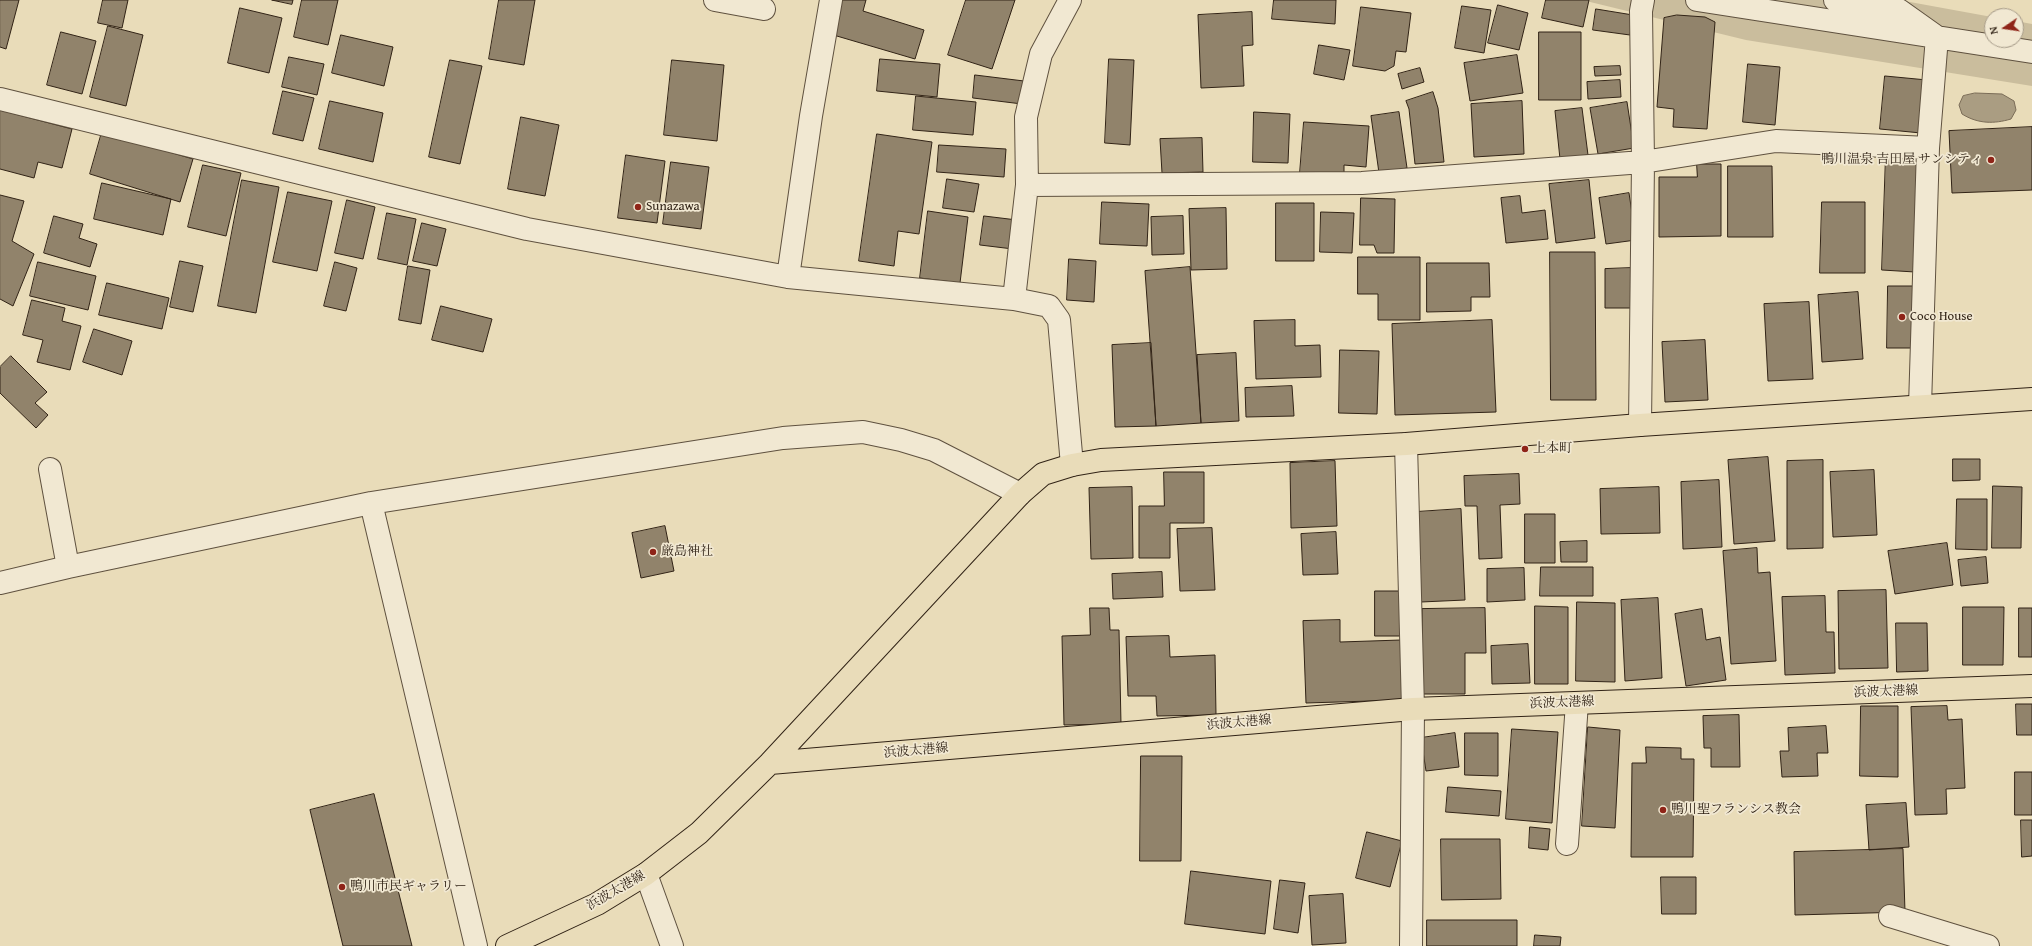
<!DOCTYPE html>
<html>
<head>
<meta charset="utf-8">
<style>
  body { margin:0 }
  #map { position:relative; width:2032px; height:946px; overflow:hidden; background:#e9dcb9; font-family:"Gentium Book Plus",serif }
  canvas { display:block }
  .north { position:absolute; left:1984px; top:8px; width:40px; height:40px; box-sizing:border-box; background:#f1e8d2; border:1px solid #a49987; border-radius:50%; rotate:257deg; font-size:11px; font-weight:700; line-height:16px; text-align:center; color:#312316 }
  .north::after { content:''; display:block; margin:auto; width:14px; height:18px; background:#8f2418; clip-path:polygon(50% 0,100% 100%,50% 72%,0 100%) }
</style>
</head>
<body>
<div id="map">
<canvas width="2032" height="946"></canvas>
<div class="north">N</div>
</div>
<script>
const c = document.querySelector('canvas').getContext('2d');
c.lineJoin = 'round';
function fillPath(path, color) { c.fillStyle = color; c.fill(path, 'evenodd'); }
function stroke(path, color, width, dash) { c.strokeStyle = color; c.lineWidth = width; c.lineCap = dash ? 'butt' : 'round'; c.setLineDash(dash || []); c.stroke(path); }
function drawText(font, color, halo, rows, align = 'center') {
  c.font = font + ' "Gentium Book Plus","Noto Serif JP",serif'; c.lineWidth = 3.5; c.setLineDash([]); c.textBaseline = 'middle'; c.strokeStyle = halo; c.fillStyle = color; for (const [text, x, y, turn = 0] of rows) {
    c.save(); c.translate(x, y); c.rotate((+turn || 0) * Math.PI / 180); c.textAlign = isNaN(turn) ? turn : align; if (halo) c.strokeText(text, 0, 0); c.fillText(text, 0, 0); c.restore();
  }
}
const green = new Path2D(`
  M1582,0h317l93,17v23h24v-19l16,3v62l-286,-46z`);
const water = new Path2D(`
  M1975,93l27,1 12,7 2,9 -5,9c-17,5 -33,5 -49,-5l-3,-9 4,-9z`);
const building = new Path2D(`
  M0,0h19l-13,49 -6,-2z
  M103,0h25l-6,28 -24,-5z
  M272,0h21l-1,4z
  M302,0h36l-10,45 -34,-8z
  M499,0h36l-11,65 -35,-6z
  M841,0h25l-3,11 61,19 -9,29 -85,-25z
  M966,0h49l-23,69 -44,-14z
  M1274,0h62l-1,24 -63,-5z
  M1546,0h43l-6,27 -41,-9z
  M1498,5l30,8 -9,37 -31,-7z
  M1462,6l29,4 -7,43 -29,-5z
  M1361,7l50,6 -5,39 -10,-1 -2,15 -9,5 -32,-5z
  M240,8l42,10 -13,55 -41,-10z
  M1596,9l37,6 -3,20 -37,-5z
  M1252,12l1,33 -11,1 2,40 -43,2 -3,-73z
  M1677,15l28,2 10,5 -8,107 -34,-2 1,-18 -17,-2 7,-89z
  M108,26l35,9 -17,71 -36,-9z
  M61,32l35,9 -14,53 -35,-9z
  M1539,32h42v68h-42z
  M341,35l52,12 -9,39 -52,-13z
  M1319,45l31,5 -6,30 -30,-6z
  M1517,55l6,38 -53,8 -6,-38z
  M289,57l35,7 -7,31 -35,-8z
  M880,59l60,5 -3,33 -60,-6z
  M1109,59l25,1 -4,85 -25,-2z
  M450,60l32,6 -22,98 -31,-7z
  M672,60l52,5 -7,76 -53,-6z
  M1748,64l32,3 -5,58 -32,-3z
  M1620,66l1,9 -26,1 -1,-9z
  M1420,68l4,14 -22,7 -4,-15z
  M975,75l49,6 -2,23 -49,-6z
  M1885,76l42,4 -6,53 -41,-4z
  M1620,80l1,17 -33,2 -1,-17z
  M283,91l31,7 -11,43 -30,-7z
  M1433,92l5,16 6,54 -29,2 -6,-55 -3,-8z
  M916,96l60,6 -3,33 -60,-5z
  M330,101l53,12 -10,49 -54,-13z
  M1522,101l2,53 -50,3 -3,-53z
  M1627,102l7,46 -36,6 -8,-46z
  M1582,108l6,47 -28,4 -5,-48z
  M0,110l72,19 -10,39 -24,-6 -4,16 -34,-9z
  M1254,112l36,2 -2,49 -35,-1z
  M1399,112l8,56 -28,5 -8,-57z
  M521,117l38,8 -14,71 -37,-7z
  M1304,122l65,4 -3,41 -22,-2v11l-44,-3z
  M2032,127v63l-80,3 -3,-62z
  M102,132l91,27 -13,43 -90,-28z
  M877,134l55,8 -13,92 -21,-3 -4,35 -35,-5z
  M1202,138l1,34 -41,1 -2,-34z
  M939,145l67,4 -2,28 -67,-5z
  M1886,154l34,2 -5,116 -33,-2z
  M626,155l39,6 -8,62 -39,-5z
  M671,162l38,5 -8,62 -38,-5z
  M1697,164h24v72l-62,1v-60h38z
  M203,165l38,8 -15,63 -38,-9z
  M1728,166h44l1,71h-45z
  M947,179l32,5 -5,28 -31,-4z
  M242,180l37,7 -23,126 -38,-7z
  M1589,180l6,58 -39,5 -7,-59z
  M102,183l69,16 -8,36 -69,-16z
  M288,192l44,9 -15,70 -44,-9z
  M1629,193l7,47 -30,4 -7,-46z
  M0,195l24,6 -12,40 22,13 -21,52 -13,-7z
  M1520,196l2,17 23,-3 3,29 -42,4 -5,-45z
  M1361,198l34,1 -1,54h-17l-3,-8h-14z
  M347,200l28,7 -12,52 -28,-6z
  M1102,202l47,2 -2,42 -47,-2z
  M1822,202h43v71h-45z
  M1276,203h38v58h-38z
  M1226,208l1,61 -36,1 -2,-61z
  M928,211l40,6 -8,66 -40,-5z
  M1321,212l33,1 -2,40 -32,-1z
  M387,213l29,6 -9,46 -29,-6z
  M54,216l29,8 -4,14 18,6 -7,23 -46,-14z
  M984,216l33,4 -4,29 -33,-4z
  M1183,216l1,38 -32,1 -1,-38z
  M422,223l24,6 -9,37 -24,-5z
  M1550,252h45l1,148h-45z
  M1358,257h62v63h-42v-26h-20z
  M1069,259l27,2 -2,41 -27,-2z
  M180,261l23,5 -10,46 -23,-5z
  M38,262l58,14 -8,34 -58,-14z
  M335,262l22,6 -11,43 -22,-5z
  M1427,263h62l1,34h-19v14l-44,1z
  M408,266l22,4 -9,54 -22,-4z
  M1190,267l11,156 -45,3 -11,-155z
  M1631,268l1,40h-27v-39z
  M107,283l62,15 -7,31 -63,-14z
  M1888,286h29l-1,62h-29z
  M1858,292l5,67 -41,3 -4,-67z
  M32,300l33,8 -3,13 19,5 -11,44 -33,-8 6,-22 -20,-5z
  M1809,302l4,77 -45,2 -4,-77z
  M441,306l51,13 -9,33 -51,-12z
  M1295,320v26l25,-1 1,32 -65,2 -2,-58z
  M1492,320l4,92 -101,3 -3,-91z
  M94,329l38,12 -10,34 -39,-13z
  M1705,340l3,60 -43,2 -3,-60z
  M1151,343l5,83 -41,1 -3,-82z
  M1340,350l39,1 -2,63 -38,-1z
  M1236,353l3,68 -38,2 -4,-68z
  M11,356l36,36 -12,11 13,12 -12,13 -36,-35v-26z
  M1292,386l2,30 -48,1 -1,-29z
  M1768,457l7,84 -41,3 -6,-84z
  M1953,459h27v21l-27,1z
  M1823,460v88l-36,1v-88z
  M1335,461l2,65 -46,2 -1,-65z
  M1874,470l3,65 -44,2 -3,-65z
  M1164,472h40v51h-34v35h-31v-52h25z
  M1519,474l1,30 -20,1 2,53 -23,1 -2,-53h-12l-1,-30z
  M1719,480l3,67 -39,2 -2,-67z
  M1993,486l29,1 -1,61h-29z
  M1132,487l1,71 -42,1 -2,-71z
  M1659,487l1,46 -59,1 -1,-45z
  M1957,499h30v51l-31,-1z
  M1461,509l4,91 -44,2 -5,-90z
  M1525,514h30v49h-30z
  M665,526l9,45 -33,7 -9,-45z
  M1212,528l3,62 -35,1 -3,-62z
  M1336,532l2,42 -35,1 -2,-41z
  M1587,541v21h-26l-1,-20z
  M1947,543l6,42 -58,9 -7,-43z
  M1757,548l1,25 12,-1 6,89 -45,3 -8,-113z
  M1986,557l2,26 -27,3 -3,-26z
  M1541,567h52v29h-53z
  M1524,568l1,32 -38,2v-33z
  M1162,572l1,25 -50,2 -1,-25z
  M1886,590l2,78 -49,1 -1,-78z
  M1375,591h25v45h-25z
  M1825,596l1,36h8l1,41 -50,2 -3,-78z
  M1658,598l4,80 -37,3 -4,-81z
  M1577,602l38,1v79l-39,-1z
  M1535,606l33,1v77h-33z
  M1963,607h41l-1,58h-40z
  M1090,608h19l1,22h9l2,94 -57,1 -2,-89 28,-1z
  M1485,608l1,45h-21v41h-42l-1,-85z
  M2019,608h13v49h-13z
  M1702,609l4,31 14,-3 6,43 -40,6 -11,-72z
  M1340,620v22l61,-2 2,60 -97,3 -3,-82z
  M1896,623h31l1,48 -31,1z
  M1169,636l1,21 45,-2 1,60 -59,1 -1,-20h-28l-2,-59z
  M1528,644l2,39 -38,1 -1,-38z
  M2016,704h16v31h-15z
  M1861,706h37v71l-38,-1z
  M1947,706l1,14 14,-1 3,69 -19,1 1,25 -32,1 -4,-108z
  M1739,715l1,52h-29v-19h-7l-1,-32z
  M1826,726l2,27h-11l1,23 -36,1 -2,-26h9l-1,-23z
  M1588,727l32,3 -5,98 -33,-2z
  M1512,729l46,3 -6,91 -46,-4z
  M1455,733l4,34 -33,4 -5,-33z
  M1465,733h33v43l-33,-1z
  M1646,747l35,1v11h13l-1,98h-62l1,-94h14z
  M1141,756h41l-1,105h-41z
  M2015,772h17v43h-17z
  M1448,787l53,4 -2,25 -53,-4z
  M374,794l38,152h-69l-33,-136z
  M1906,803l3,44 -40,3 -3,-45z
  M2021,820h11v36l-10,1z
  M1530,827l20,2 -2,21 -19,-2z
  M1367,832l35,9 -12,46 -34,-9z
  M1441,839h59l1,60 -59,1z
  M1903,849l2,63 -110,3 -1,-63z
  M1191,871l80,10 -6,53 -80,-10z
  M1661,877h35v37h-34z
  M1280,880l25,3 -7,50 -24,-4z
  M1343,894l3,49 -34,2 -3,-49z
  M1427,920h90v26h-90z
  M1535,935l26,2 -1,9h-26z`);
const minor = new Path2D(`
  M715,0l49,9
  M1697,0l335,52
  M1835,0l64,10 38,27 -9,111 -8,258
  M0,99l527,130 261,48 226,22 35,7 10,14 13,145
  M1027,185l335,-2 281,-21 133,-21 152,7
  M788,277l23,-161 20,-116
  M1014,299l13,-114 -1,-68 15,-63 29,-54
  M1640,425l3,-263 -2,-151 2,-11
  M1406,444l7,265 -2,237
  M50,469l18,98
  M371,503l105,443
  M0,583l68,-16 303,-64 412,-65 80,-6 38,8 33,10 86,44
  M1567,844l10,-141
  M646,874l26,72
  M1890,916l98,30`);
const major = new Path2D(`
  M770,763l643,-54 619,-23
  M507,946l90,-42 49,-30 53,-41 71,-70 250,-269 23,-20 29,-9 29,-5 305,-16 234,-19 392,-26`);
const markers = [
  [1991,160,4,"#8f2418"],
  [638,207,4,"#8f2418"],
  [1902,317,4,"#8f2418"],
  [1525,449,4,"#8f2418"],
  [653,552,4,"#8f2418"],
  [1663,810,4,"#8f2418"],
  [342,887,4,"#8f2418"]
];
const poiNames = [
  ["鴨川温泉 吉田屋 サンシティ",1983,160,"right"],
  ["Sunazawa",646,207],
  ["Coco House",1910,317],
  ["上本町",1533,449],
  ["厳島神社",661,552],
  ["鴨川聖フランシス教会",1671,810],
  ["鴨川市民ギャラリー",350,887]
];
const streetNames = [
  ["浜波太港線",1886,692,-2],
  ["浜波太港線",1562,703,-2],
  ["浜波太港線",1239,723,-5],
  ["浜波太港線",916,751,-5],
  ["浜波太港線",616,891,-30]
];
fillPath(green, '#cabd9d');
fillPath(water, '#aa9d82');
stroke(water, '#7a6c57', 1);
fillPath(building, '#91836b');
stroke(building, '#312316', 1);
stroke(minor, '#5f513f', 24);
stroke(major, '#312316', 24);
stroke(minor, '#f1e8d2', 22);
stroke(major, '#e9dcb9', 22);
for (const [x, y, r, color] of markers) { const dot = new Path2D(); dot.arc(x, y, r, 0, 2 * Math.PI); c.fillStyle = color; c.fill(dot); stroke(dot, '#f1e8d2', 1.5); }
drawText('13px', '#312316', '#f1e8d2', poiNames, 'left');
drawText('13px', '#312316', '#f1e8d2', streetNames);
</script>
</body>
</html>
